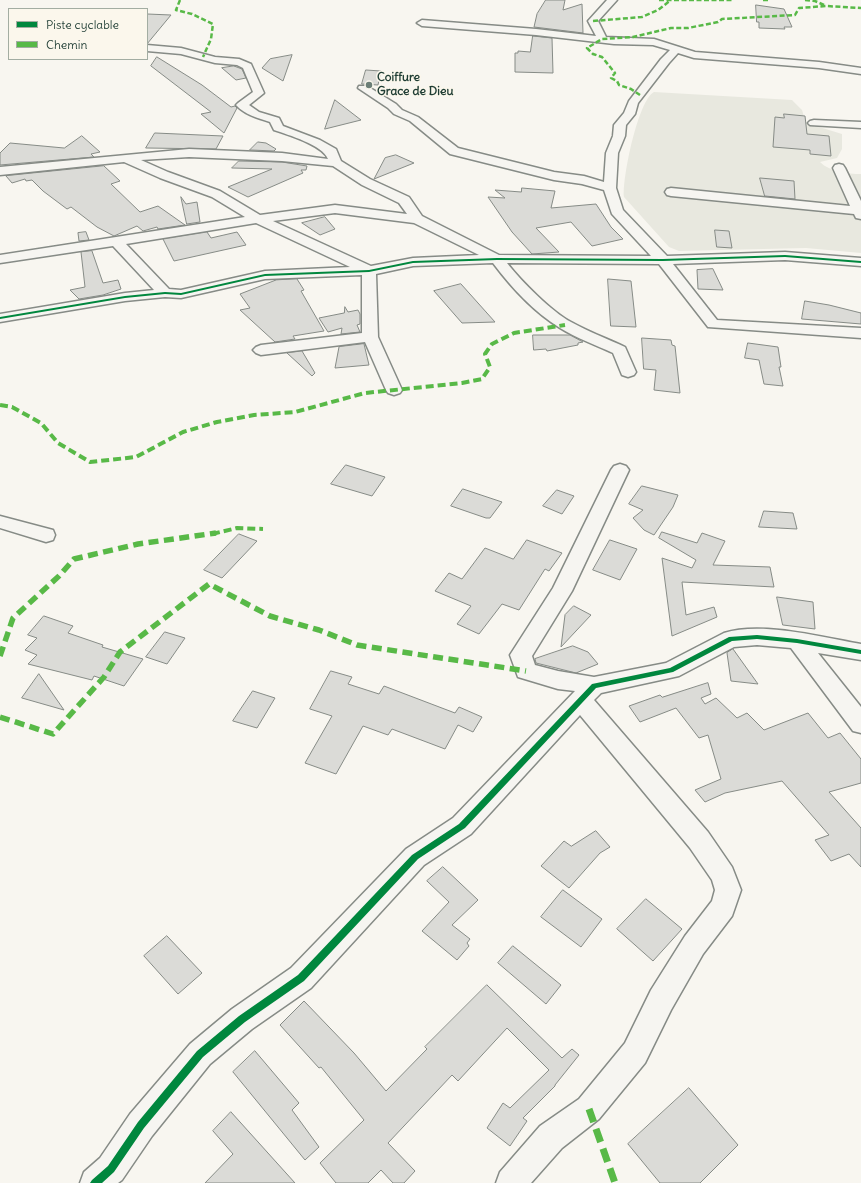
<!DOCTYPE html>
<html>
<head>
<meta charset="utf-8">
<style>
  body { margin:0 }
  #map { position:relative; width:861px; height:1183px; overflow:hidden; background:#f8f6f0; font-family:Delius,sans-serif }
  canvas { display:block }
  .legend { position:absolute; left:8px; top:8px; width:140px; height:52px; box-sizing:border-box; background:#fbf7ec; border:1px solid #a3ada2; margin:0; padding:5px 7px; list-style:none; font-size:12px; color:#1f3d34 }
  .legend li { display:flex; align-items:center; gap:8px; height:20px }
  .legend b { width:20px; border:1px solid #a3ada2 }
</style>
</head>
<body>
<div id="map">
<canvas width="861" height="1183"></canvas>
<ul class="legend">
<li><b style="height:5px;background:#00873e"></b>Piste cyclable</li>
<li><b style="height:5px;background:#58b947"></b>Chemin</li>
</ul>
</div>
<script>
const c = document.querySelector('canvas').getContext('2d');
c.lineJoin = 'round';
function fillPath(path, color) { c.fillStyle = color; c.fill(path, 'evenodd'); }
function stroke(path, color, width, dash) { c.strokeStyle = color; c.lineWidth = width; c.lineCap = dash ? 'butt' : 'round'; c.setLineDash(dash || []); c.stroke(path); }
function drawText(font, color, halo, rows, align = 'center') {
  c.font = font + ' Delius,sans-serif'; c.lineWidth = 3; c.setLineDash([]); c.textBaseline = 'middle'; c.strokeStyle = halo; c.fillStyle = color; for (const [text, x, y, turn = 0] of rows) {
    c.save(); c.translate(x, y); c.rotate((+turn || 0) * Math.PI / 180); c.textAlign = isNaN(turn) ? turn : align; if (halo) c.strokeText(text, 0, 0); c.fillText(text, 0, 0); c.restore();
  }
}
const green = new Path2D(`
  M654,92l138,8 10,10 4,13 36,11v15l-5,9 -17,4c10,10 28,12 41,12v79l-55,-5 -127,3 -10,-4 -45,-50c-2,-18 14,-97 30,-105z`);
const building = new Path2D(`
  M546,0h19l-2,10 19,-6 1,29 -49,-6 3,-13z
  M756,5l28,4 8,18h-8l1,2 -26,-1v-6h-2z
  M147,14l24,1 -24,29z
  M533,36l19,2 1,35 -38,-1v-19h3v-2l12,1z
  M292,55l-9,26 -21,-13 8,-9z
  M157,57l45,28 29,22 4,-1 2,2 -13,25 -23,-19 10,-2 -60,-46z
  M234,66l8,3 4,9 -10,2 -14,-12z
  M366,70l15,1 -3,14 -16,-1z
  M335,100l26,20 -36,9z
  M784,114l21,2 2,18 22,2 2,20 -21,-2v-4l-37,-3 2,-30 9,1z
  M155,133l68,3 -7,13 -70,-1z
  M82,136l18,16 -9,2 3,3 -94,8v-12l10,-10 54,5z
  M258,142l8,1 10,6 -2,2 -24,-1z
  M396,155l18,8 -40,16 11,-21z
  M239,161l43,1 25,4 -1,4h-5l2,3 -55,24 -20,-10 44,-18 -40,-1z
  M104,166l16,15 -9,3 29,28 18,-6 27,19 -27,4 -1,-2 -14,4 -6,-5 -23,10 -17,-9 -26,-20 -4,2 -24,-18 -11,-11 -6,1 -1,-2 -13,4 -6,-7z
  M760,178l34,3 1,18 -30,-3z
  M522,188l33,3 -4,17 45,-4 15,23 12,12 -31,7 -21,-24 -35,6 23,24 -27,2 -20,-22 -24,-35 17,1 -10,-8 26,2z
  M181,197l5,7 11,-2 3,20 -13,2z
  M325,217l10,12 -15,6 -18,-12z
  M715,230l14,1 3,17 -15,-1z
  M86,232l3,8 -10,1 -1,-8z
  M207,232l4,6 26,-6 9,13 -72,16 -11,-22z
  M92,251l11,32 15,-3 3,9 -18,6 -24,4 -9,-9 15,-3 -4,-35z
  M713,269l10,21 -25,-1 -1,-19z
  M297,279l7,11 -3,1 23,40 -31,5 2,3 -20,3 -35,-32 10,-2 -10,-14 36,-14z
  M608,279l23,2 5,46 -25,-1z
  M461,284l34,38 -33,1 -28,-32z
  M805,301l24,4 32,8v11l-59,-5z
  M345,307l3,5 10,-2 2,4v10l-3,1 3,7 -19,2 1,-6 -14,4 -9,-14 25,-5z
  M533,335h37l13,7 -5,1v2l-31,6 -1,-2 -12,1z
  M642,338l29,2 1,5 3,1 5,47 -26,-3 2,-20 -12,-1z
  M748,343l30,4 3,20h-2l4,19 -19,-2 -5,-24 -14,-2z
  M364,344l5,21 -34,3 4,-21z
  M302,351l13,22 -3,3 -25,-23z
  M346,465l39,12 -13,19 -41,-12z
  M642,486l36,9 -5,12 -19,28 -10,-5 -11,-12 10,-8 -14,-6z
  M463,489l39,13 -12,16h-4l-35,-12z
  M557,490l17,6 -12,18 -19,-8z
  M764,511l29,2 4,16 -38,-2z
  M662,532l35,11 5,-10 23,8 -12,24 57,2 4,20 -92,-5 4,33 28,-8 3,10 -45,19 -10,-78 30,10 4,-8 -37,-22z
  M239,534l18,7 -35,37 -18,-8z
  M527,540l35,13 -13,18 -4,-2 -26,41 -17,-6 -23,30 -22,-10 14,-18 -36,-15 14,-18 13,6 23,-31 28,11z
  M610,540l27,9 -17,31 -27,-10z
  M777,597l36,5 2,27 -32,-4z
  M574,606l17,9 -30,32 4,-32z
  M44,616l29,10 -5,7 35,12 -1,2 41,12 -19,27 -30,-10 -2,4 -64,-16 9,-9 -12,-5 12,-12 -9,-3z
  M165,632l20,6 -18,26 -21,-7z
  M573,646l15,6 10,12 -22,9 -40,-10 -1,-4z
  M733,649l25,35 -27,-3 -4,-28z
  M331,671l21,6 -4,7 31,10 5,-8 71,27 4,-6 23,10 -9,15 -15,-7 -13,24 -53,-20 -4,6 -25,-9 -27,48 -31,-11 27,-47 -22,-7z
  M39,674l25,36 -42,-12z
  M708,683l3,11 -10,4 4,6 11,-6 21,20 10,-5 17,17 44,-17 20,25 12,-5 21,26v24l-32,9 32,36v39l-12,-13 -18,7 -16,-21 14,-5 -47,-54 -57,12 -20,9 -10,-12 26,-11 -13,-44 -9,3 -23,-30 -36,14 -11,-16 31,-11 2,2z
  M253,691l22,7 -18,30 -24,-7z
  M596,831l14,16 -10,6 -31,35 -28,-22 23,-25 7,5z
  M443,867l35,33 -26,25 18,14 -3,4 2,3 -12,14 -35,-29 27,-29 -22,-21z
  M563,890l39,29 -21,28 -40,-30z
  M646,899l36,30 -29,32 -36,-32z
  M167,936l35,37 -24,21 -34,-38z
  M513,946l48,39 -15,19 -48,-41z
  M487,985l75,73 10,-9 7,6 -24,30v1l-32,32 4,3 -17,25 -23,-18 16,-25 7,5 39,-38 -42,-42 -49,53 -6,-6 -64,68 27,28 -11,12h-11l-12,-13 -13,13h-32l-16,-20 44,-43 -43,-53 -2,1 -39,-43 24,-24 50,52 32,38 41,-42 -2,-2z
  M255,1051l44,52 -7,7 27,37 -14,13 -72,-88z
  M689,1088l49,57 -38,38h-40l-32,-39z
  M231,1112l64,71h-90l28,-29 -20,-23z`);
const minor = new Path2D(`
  M607,0h10l-19,21 8,16 48,2 41,13 124,10 42,6v6l-42,-6 -125,-10 -16,-5 -9,10 -31,40 -3,11 -9,11 -1,11 -7,17 -2,35 7,22 44,46 118,-4 76,6v8l-76,-6 -112,4 44,56 144,8v10l-153,-11 -49,-63 -152,-1c14,18 45,49 64,59 18,10 37,17 54,25l11,25 -2,3 -6,2 -6,-2 -9,-22c-17,-8 -37,-15 -53,-25 -26,-16 -49,-41 -67,-65l-80,3 -37,8 2,63 24,53 -2,3 -6,2 -6,-2 -2,-3 -21,-48 -104,13 -5,-2 -3,-3 3,-3 5,-2 101,-12v-58l-97,4 -84,19 -16,-1 -40,4 -125,21v-8l125,-21 29,-3 -41,-44 -113,17v-8l245,-38 -33,-20 -52,-19 -36,-16 -124,13v-8l189,-18 93,4 46,6c-5,-14 -40,-24 -54,-29l-4,-8c-12,-4 -25,-7 -34,-17l2,-2 15,-11 -10,-24 -6,-3 -22,-2 -34,-9 -34,-3v-6l34,3 34,9 24,2 12,5 13,29 -15,12 10,7 20,6 4,8 37,14 16,9 5,12 29,18 39,18 13,19 77,39 152,1 -39,-42 -8,-24 -22,-6 -28,-4 -104,-26 -40,-33 -16,-7 -6,-6 -30,-20 1,-2h8l29,18 6,6 16,7 40,31 96,24 30,4 20,6 2,-29 7,-17 1,-11 10,-12 5,-12 32,-42 9,-9 -17,-5 -39,-1 -78,-9 -114,-9 -5,-3 5,-3 114,9 60,7 -8,-15zM189,157l93,4 51,5 29,19 37,18 8,11 -72,-9 -75,10 -40,-24 -52,-19 -27,-12zM335,213l79,10 65,32 -66,3 -42,8 -98,-45zM256,223l94,44 -85,4 -84,19 -12,-1 -43,-45z
  M814,120l47,2v6l-51,-3 -2,-2 2,-2z
  M839,164l4,1 2,3 16,33v18l-5,-1 -2,-4 -183,-18 -4,-1 -2,-3 2,-3 4,-1 179,18 -17,-38 2,-3z
  M620,464l6,2 3,4 -57,121 -40,65 3,9 23,6 36,6 72,-14 58,-30c37,-12 98,4 137,11v16l-43,-7 43,54v26l-8,-2 -62,-83 -34,-3 -23,2 -55,29 -78,17 -7,7 114,132 24,35 9,23 -9,26 -29,38 -32,56 -26,53 -46,56 -37,29 -31,35h-35l4,-11 40,-46 39,-27 46,-56 26,-53 34,-54 27,-35 3,-11 -3,-10 -22,-32 -110,-133 -109,119 -47,31 -113,123 -59,41 -42,35 -58,72 -30,44 -4,3h-38l4,-11 16,-14 30,-44 60,-70 42,-35 59,-41 115,-119 47,-31 122,-127 -17,-2 -40,-12 -8,-22 43,-67 58,-118 3,-4z
  M0,516l53,14 2,5 -2,5 -7,2 -46,-14z`);
const quietFar3 = new Path2D(`
  M180,0l-4,10 16,4 21,10 -2,15 -8,18
  M659,0h73
  M763,0h6
  M805,0l10,1 9,4
  M593,21l49,-4 16,-7 13,-10
  M640,95l-9,-6 -12,-4 -2,-4 -6,-3 4,-5 -13,-16 -9,-3 -6,-6 15,-9 31,-2 38,-9h17l30,-6 4,-3 73,-4 4,-7 27,-2 35,2`);
const quietFar2 = new Path2D(`
  M0,405l12,2 29,16 17,20 32,19 46,-5 47,-25 34,-10 37,-7 41,-3 70,-19 97,-10 20,-4 8,-12 -5,-13 7,-10 22,-11 51,-8
  M212,534l25,-6 26,1`);
const quietFar1 = new Path2D(`
  M0,656l13,-38 46,-42 15,-17 64,-15 78,-11
  M0,717l53,17 51,-57 16,-25 89,-68 61,32 49,14 38,15 169,26`);
const quiet = new Path2D(`
  M589,1109l26,74`);
const cycleway = new Path2D(`
  M785,255l76,6v2l-76,-6 -122,4 -166,-1 -84,3 -44,9 -104,4 -84,19 -16,-1 -40,4 -125,21v-2l125,-21 40,-4 16,1 84,-19 104,-4 44,-9 84,-3 166,1z
  M757,635l40,4 64,11v4l-64,-11 -40,-4 -25,2 -59,31 -77,16 -131,140 -47,31 -114,122 -59,41 -42,35 -59,71 -30,44 -12,11h-12l2,-3 16,-14 30,-44 59,-71 42,-35 59,-41 114,-120 47,-31 133,-140 78,-16 59,-31z`);
const markers = [
  [369,85,4,"#6b7e76"]
];
const farPoinames = [
  ["Coiffure",377,78],
  ["Grace de Dieu",377,92]
];
fillPath(green, '#e8e8df');
fillPath(building, '#dbdbd7');
stroke(building, '#868b86', 1);
stroke(minor, '#868b86', 3);
fillPath(minor, '#f6f5f1');
stroke(quietFar3, '#58b947', 2.5, [5, 2.5]);
stroke(quietFar2, '#58b947', 4, [8, 4]);
stroke(quietFar1, '#58b947', 5.5, [10, 5.5]);
stroke(quiet, '#58b947', 7, [14, 7]);
fillPath(cycleway, '#00873e');
for (const [x, y, r, color] of markers) { const dot = new Path2D(); dot.arc(x, y, r, 0, 2 * Math.PI); c.fillStyle = color; c.fill(dot); stroke(dot, '#fbf7ec', 1.5); }
drawText('bold 12px', '#1f3d34', '#fbf7ec', farPoinames, 'left');
</script>
</body>
</html>
